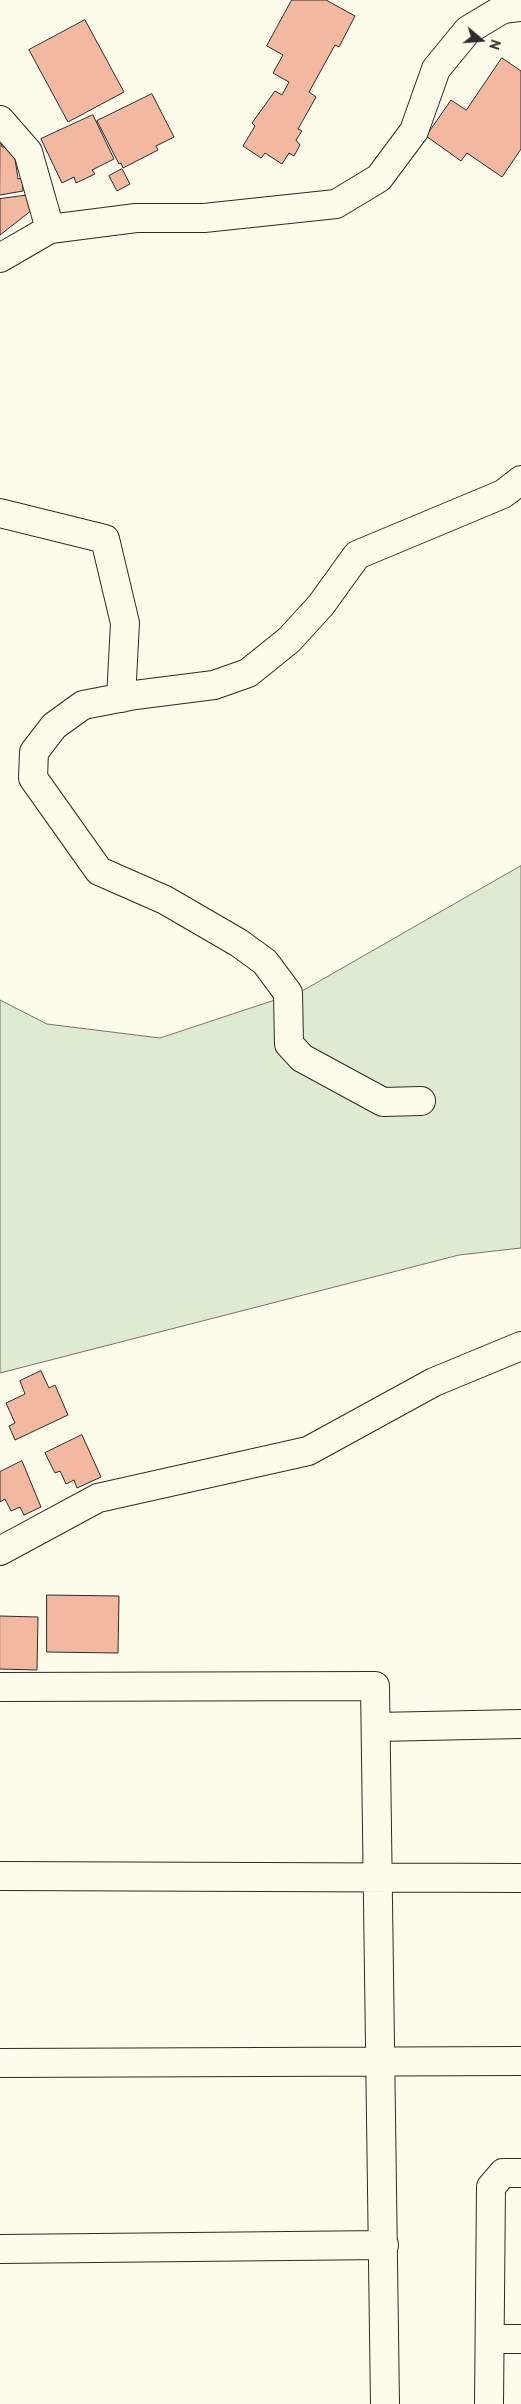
<!DOCTYPE html>
<html>
<head>
<meta charset="utf-8">
<style>
  body { margin:0 }
  #map { position:relative; width:521px; height:2404px; overflow:hidden; background:#fdfbea; font-family:"PT Sans",sans-serif }
  canvas { display:block }
  .north { position:absolute; left:456px; top:15px; width:50px; height:50px; -webkit-text-stroke:4px #fdfbea; paint-order:stroke; rotate:108deg; font-size:14px; font-weight:700; line-height:20px; text-align:center; color:#2b2b2b }
  .north::after { content:''; display:block; margin:auto; width:18px; height:22px; background:#2b2b2b; clip-path:polygon(50% 0,100% 100%,50% 72%,0 100%) }
</style>
</head>
<body>
<div id="map">
<canvas width="521" height="2404"></canvas>
<div class="north">N</div>
</div>
<script>
const c = document.querySelector('canvas').getContext('2d');
c.lineJoin = 'round';
function fillPath(path, color) { c.fillStyle = color; c.fill(path, 'evenodd'); }
function stroke(path, color, width, dash) { c.strokeStyle = color; c.lineWidth = width; c.lineCap = dash ? 'butt' : 'round'; c.setLineDash(dash || []); c.stroke(path); }
const green = new Path2D(`
  M521,866v382l-62,7 -459,118v-373l47,24 113,14 142,-47z`);
const building = new Path2D(`
  M292,0h34l29,16 -16,31 -4,-2 -26,47 7,5 -18,32 4,2 -6,9 4,5 -6,11 -5,-3 -7,11 -17,-11 -4,5 -18,-12 12,-20 -3,-3 23,-32 7,4 7,-13 -16,-9 10,-18 -16,-9z
  M85,20l39,72 -56,30 -39,-72z
  M502,58l19,13v78l-19,28 -35,-24 -6,8 -35,-25 25,-36 15,10z
  M152,94l22,43 -18,9 2,4 -35,18 -2,-5 -2,1 -22,-43z
  M93,115l21,44 -22,11 3,4 -19,9 -2,-6 -12,6 -21,-44z
  M0,136l2,11 11,-2 5,34 4,-1 1,13 -23,4z
  M122,169l8,15 -13,7 -8,-15z
  M30,195l2,15 -32,25v-36z
  M41,1371l8,17 6,-3 13,30 -53,25 -6,-14 6,-3 -9,-20 19,-9 -5,-13z
  M82,1435l19,42 -24,11 -3,-8 -8,4 -6,-13 -5,2 -10,-20z
  M22,1461l19,46 -17,8 -4,-8 -9,4 -6,-12 -5,3v-30z
  M47,1595l72,1 -1,57 -71,-1z
  M0,1616l38,1 -1,53 -37,-1z`);
const minor = new Path2D(`
  M0,120l28,32 22,77
  M0,258l50,-29 86,-11h68l132,-14 43,-26 35,-47 22,-62 32,-39 35,-21 18,-2
  M0,513l105,26 20,84 -4,75
  M421,1101l-38,1 -81,-44 -13,-14 -1,-51 -23,-31 -26,-19 -74,-43 -66,-29 -66,-93 1,-26 20,-26 29,-21 52,-10 79,-10 34,-12 41,-33 32,-35 36,-50 146,-61 18,-14
  M0,1551l98,-53 210,-47 126,-69 87,-36
  M0,1687l375,-1 10,718
  M376,1727l145,-3
  M0,1876l521,2
  M0,2063l521,-2
  M0,2249l384,-4
  M490,2339h31
  M489,2404l2,-217 12,-14h18`);
fillPath(green, '#deebd1');
stroke(green, '#74746e', 1);
fillPath(building, '#f2b8a0');
stroke(building, '#2b2b2b', 1);
stroke(minor, '#2b2b2b', 30);
stroke(minor, '#fdfbea', 28);
</script>
</body>
</html>
